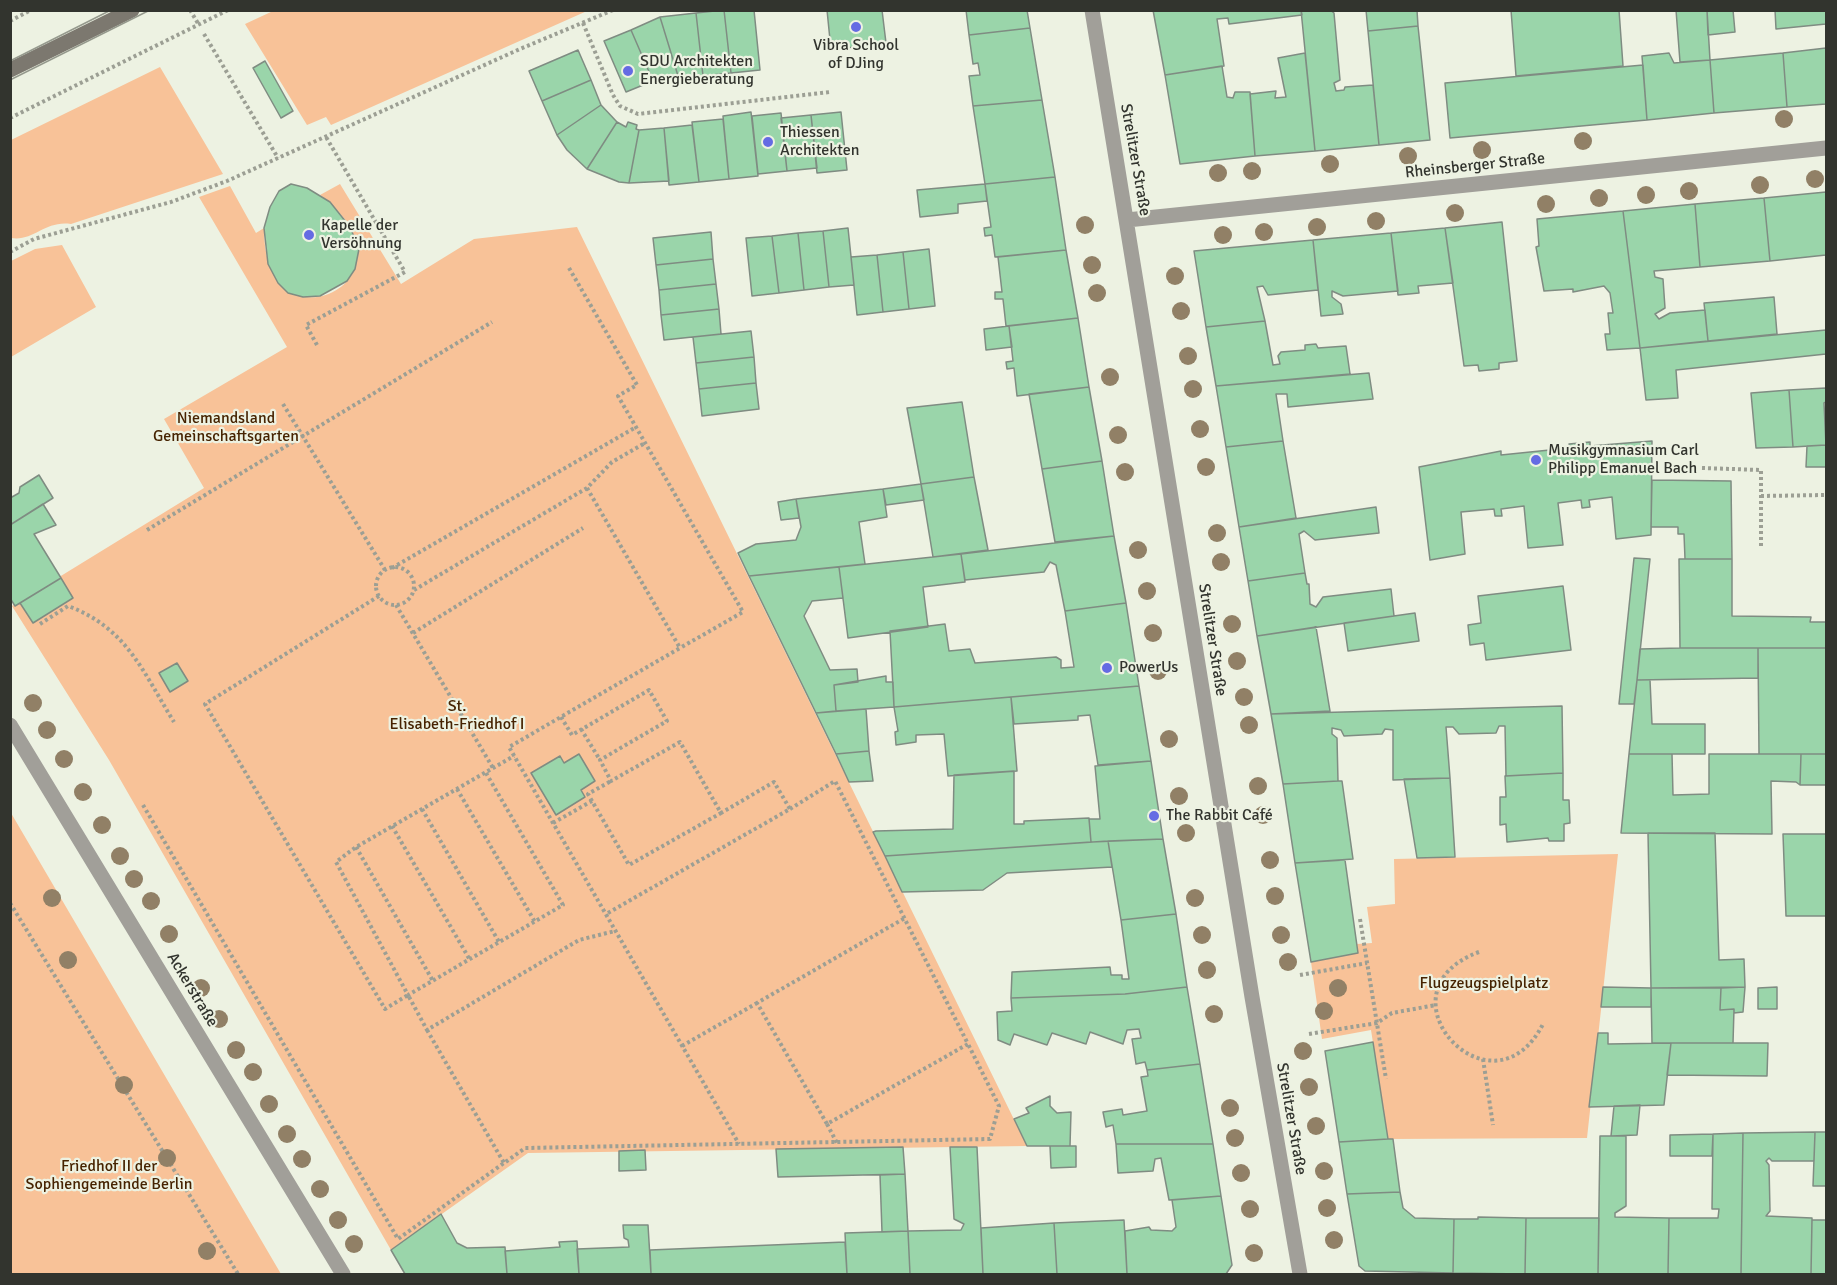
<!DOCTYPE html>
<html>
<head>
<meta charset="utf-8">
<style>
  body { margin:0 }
  #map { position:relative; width:1837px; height:1285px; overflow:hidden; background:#edf2e2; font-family:Signika,sans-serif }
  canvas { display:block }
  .frame { position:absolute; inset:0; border:12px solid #32342e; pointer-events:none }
</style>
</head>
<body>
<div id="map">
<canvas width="1837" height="1285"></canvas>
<div class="frame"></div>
</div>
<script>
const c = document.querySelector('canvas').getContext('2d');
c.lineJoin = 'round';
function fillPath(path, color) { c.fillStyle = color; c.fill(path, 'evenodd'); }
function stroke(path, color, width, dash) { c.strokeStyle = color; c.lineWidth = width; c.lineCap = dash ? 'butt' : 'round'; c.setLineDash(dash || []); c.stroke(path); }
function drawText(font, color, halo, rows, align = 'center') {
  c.font = font + ' Signika,sans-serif'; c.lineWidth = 4.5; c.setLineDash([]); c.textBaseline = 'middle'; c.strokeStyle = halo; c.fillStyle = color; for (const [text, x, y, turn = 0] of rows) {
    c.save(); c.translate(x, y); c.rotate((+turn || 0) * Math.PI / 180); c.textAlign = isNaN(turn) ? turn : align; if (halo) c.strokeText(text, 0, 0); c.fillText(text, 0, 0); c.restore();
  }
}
const green = new Path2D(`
  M273,11v-1l314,1 -256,114 -5,-8 -19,8 -62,-101z
  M160,67l63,107 -152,50c-26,-4 -38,18 -60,14v-98z
  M340,184l61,100 73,-45 103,-12 450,919 -499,7 -137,97 -282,-490 -97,-154 192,-118 -40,-69 123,-72 -88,-150 31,-11 26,47 8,-5c-1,131 166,51 56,-33z
  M62,245l34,62 -85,50v-96l24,-12z
  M11,813l270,461h-270z
  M1618,854l-31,284 -199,1 -17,-109 -49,9 -11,-77 47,-9 -1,-9 15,-1 -5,-36 28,-3 -1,-45z`);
const building = new Path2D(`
  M724,10l7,63 -28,3 -7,-63z
  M724,10h30l6,60 -29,3z
  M827,10h55l4,33 -55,7z
  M966,10h61l3,18 -61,7z
  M1153,10h148l1,5 -73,9 -1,-6 -11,1 7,47 -59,9z
  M1301,10h29l4,3 6,67 -6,3 2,8 8,-1 1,-3 28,-2 6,60 -64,6z
  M1366,10h51l1,16 -50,5z
  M1511,10h108l4,56 -107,10z
  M1676,10h31l3,50 -30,2z
  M1707,10h26l2,22 -27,3z
  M1775,10h51v14l-50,5z
  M696,13l7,63 -24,3 -19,-62z
  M660,17l19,62 -26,2 -22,-51z
  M1418,26l12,114 -51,5 -11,-114z
  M1030,28l12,72 -69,6 -4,-30 11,-1 -2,-12 -5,1 -4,-29z
  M631,30l22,51 -27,11 -22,-51z
  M1826,48v56l-39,3 -4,-54z
  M578,50l13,30 -49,21 -13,-30z
  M1305,53l10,98 -60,5 -5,-62 26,-3 -1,7 11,-1 -8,-39z
  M1669,53l5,10 36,-3 4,53 -67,7 -5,-64z
  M1783,53l4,54 -73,6 -4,-53z
  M265,61l28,50 -12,7 -28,-50z
  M1643,65l4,55 -197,18 -5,-55z
  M1222,66l5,31 6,1 2,-6h15l5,64 -75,8 -15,-89z
  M591,80l10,25 -44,30 -15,-34z
  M1042,100l13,77 -70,7 -12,-78z
  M601,105l16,17 -30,47 -20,-19 -10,-15z
  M751,112l7,64 -29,3 -6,-63z
  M841,112l6,58 -30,3 -6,-58z
  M781,113l6,58 -29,3 -6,-58z
  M811,115l6,53 -30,3 -6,-53z
  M723,119l6,60 -30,3 -7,-60z
  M617,122l9,5 2,-5 9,3 -1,4 3,1 -10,53 -10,-1 -32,-13z
  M692,125l7,57 -30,3 -5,-57z
  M664,128l5,53 -40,2 10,-53z
  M1055,177l11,73 -71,7 -3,-22 -7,1 -1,-8 7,-1 -6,-43z
  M291,184l16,4 23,14 20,25 9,22 -4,20 -8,12 -27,15 -17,1 -15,-4 -10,-10 -10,-19 -4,-36 6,-21 9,-16z
  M985,184l2,17 -29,3v9l-38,4 -3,-27z
  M1826,192v63l-56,6 -6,-63z
  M1764,198l6,63 -70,6 -5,-63z
  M1695,204l5,63 -46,4 1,6 8,2 2,29 -10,6 4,5 11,-6 35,-3 3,31 -68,7 -17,-137z
  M1623,211l17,137 -33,2 -2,-16h5l-2,-21h5l-3,-20 -6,-7 -31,6v-3l-29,2 -8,-44 3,-1 -2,-27z
  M1502,222l15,139 -18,2v6l-20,2 -1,-6 -14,1 -19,-138z
  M848,228l6,57 -25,2 -6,-56z
  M1445,228l8,55 -35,3 1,7 -21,2 -7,-62z
  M823,231l6,56 -25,3 -6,-57z
  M711,232l2,27 -57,6 -3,-27z
  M798,233l6,57 -25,3 -7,-57z
  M1391,233l7,58 -55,5 -11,-5v6l9,7 2,10 -22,2 -8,-76z
  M772,236l7,57 -27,3 -6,-58z
  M1313,240l5,50 -50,5 -5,-9 -6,1 8,34 -59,6 -12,-76z
  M929,249l6,57 -26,3 -6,-57z
  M1066,250l12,68 -72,8 -3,-27h-8v-7h7l-4,-35z
  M903,252l6,57 -26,3 -6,-57z
  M877,255l6,57 -26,3 -6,-58z
  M713,259l3,25 -57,6 -3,-25z
  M716,284l3,25 -58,6 -2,-25z
  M1774,297l3,37 -69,7 -4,-38z
  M719,309l2,25 -57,6 -3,-25z
  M1078,318l11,69 -72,9 -3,-28 -7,1 -1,-7 7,-1 -4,-35z
  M1265,321l8,44 7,-1 -2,-8 3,-4 24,-2v-5l11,-1 2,4 28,-2 4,28 -134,12 -10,-59z
  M1009,326l3,21 -26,3 -2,-21z
  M1826,330v24l-150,16 2,28 -32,2 -6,-52z
  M751,331l3,26 -58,6 -3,-26z
  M754,357l2,26 -57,6 -3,-26z
  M1369,373l4,26 -85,8 -1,-13h-11l7,47 -57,6 -10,-61z
  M756,383l3,26 -57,7 -3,-27z
  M1089,387l13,74 -60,8 -13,-75z
  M1826,388v14l-2,1 2,42 -33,2 -4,-57z
  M1789,390l4,57 -37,1 -5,-55z
  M962,402l12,75 -53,7 -14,-76z
  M1283,441l13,77 -57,9 -13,-80z
  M1652,441l-1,94 -35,4 -4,-42 -23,3 1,7 -8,1 -1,-8 -23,3 5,42 -35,3 -4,-42 -23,3 1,7h-7l-1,-7 -33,3 4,42 -35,6 -11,-93 82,-16v4l68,-7v-4l21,-2v4z
  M1826,445v22h-20l1,-21z
  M1102,461l12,75 -59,6 -13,-73z
  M39,475l14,23 -43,27v-31l2,3 7,-4 1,-6z
  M974,477l14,73 -55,7 -12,-73z
  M1652,480l79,1 1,78h-47l-1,-25h-6v-7h-27z
  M921,484l3,16 -38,5 -3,-16z
  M883,489l4,28 -28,5 6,42 -116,12 -11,-23 18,-9 40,-4 5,-13 -5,-28z
  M796,499l3,19 -18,2 -3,-18z
  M43,504l13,21 -22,9 27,44 -46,28 -5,-8v-73z
  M1376,507l3,26 -64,7 -11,-9 -5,3 6,39 -57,8 -9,-54z
  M1114,536l12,67 -61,8 -9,-46 -6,-3 -6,10 -79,8 -4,-26z
  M961,554l4,28 -42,5 5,40 -80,11 -9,-71z
  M1634,558l16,1 -13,121 -3,24h-15z
  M1679,559h53v57l79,1 -1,5h16v26h-146z
  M839,567l4,31 -31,3 -8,15 26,54 27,-1 1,13 -24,3 2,26 -20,2 -67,-137z
  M1305,573l2,11h2l1,20 6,3 7,-10 68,-8 3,27 -137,20 -9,-55z
  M61,578l12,20 -40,25 -13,-20z
  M1563,586l8,64 -85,10 -2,-17 -14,2 -2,-20 13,-2 -3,-27z
  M1126,603l13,83 -245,21 -4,-76 55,-7 4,27 21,-2 5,14 81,-6 5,3v8l13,-1 -9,-56z
  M1415,613l4,28 -71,10 -4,-28z
  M1316,627l14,84 -59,3 -14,-78z
  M1680,648h78v30l-121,2 3,-31z
  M1758,648h68v106h-67z
  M177,663l11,18 -18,11 -11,-19z
  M886,676v6h7l1,25 -58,4 -2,-26z
  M1637,680h13l2,44h53v30h-76z
  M1139,686l12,75 -53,4 -8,-50 -12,1v4l-64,4 -3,-27z
  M1011,697l6,74 -69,5 -4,-42 -28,1v7l-20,3 -1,-13 3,-1 -4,-24z
  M1562,706l1,67 -57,3 -1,-50h-6l-3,7 -37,1 -6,-7h-7l4,51 -57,2v-50l-8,-1 -3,5 -38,2 -3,-6 -9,-2v6l5,4 1,43 -55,3 -12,-70z
  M866,709l3,42 -33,3 -20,-41z
  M869,751l4,30 -24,1 -13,-28z
  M579,754l16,27 -14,9 4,7 -29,18 -25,-42 29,-17 4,7z
  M1629,754h43l1,41 36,-1v-40h92l-1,31 -4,-3 -25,-1 1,53 -151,-1z
  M1801,754h25v31h-26z
  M1151,761l12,78 -72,3 -2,-23h11l-5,-53z
  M1014,771v53h10v-3l65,-3 2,24 -206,14 -12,-24 3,-1 77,-2 1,-54z
  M1563,773v27h6l1,23 -6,1v17h-15l-1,-3 -41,4 -1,-18 -6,1v-28h6l-1,-21z
  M1450,778l5,79 -38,1 -13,-79z
  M1338,781h4l11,78 -58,4 -12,-79z
  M1648,833h67l4,127 25,-1 1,28 -94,1z
  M1783,834h43v82h-40z
  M1163,839l13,75 -55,6 -13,-79z
  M1108,841l4,26 -105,6 -24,17 -81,2 -17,-36z
  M1345,860l13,93 -47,9 -16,-99z
  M1176,914l11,73 -62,7 -114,4 1,-26 98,-5 1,8h11v4h7l-8,-59z
  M1187,987l13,77 -53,6 -2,-8 -9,2 -4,-25 9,-1 -2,-9 -12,1 -4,14 -33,-12 -4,12 -34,-11 -5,12 -33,-11 -4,11 -12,-5 -1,-28 15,-1 -1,-13 114,-4z
  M1603,987l48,1v19h-50z
  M1745,987l-2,25 -9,1v-4l-14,1 1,-22z
  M1777,987v22h-19v-21z
  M1651,988h70l-1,22 14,-1 -1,34h-81z
  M1598,1033h10v11l63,-1 -7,62 -75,2z
  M1373,1042l15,97 -49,3 -14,-91z
  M1671,1043h97l-1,33 -100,-1z
  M1200,1064l13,80h-97l-3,-19 -7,2 -3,-15 19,-3 1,6 24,-4 -6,-34 7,-1 -1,-6z
  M1050,1096v10l7,7 14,-1 -1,34h-43l-13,-27 15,-6 -3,-5z
  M1640,1105l-3,30 -26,1 3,-30z
  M1815,1132h11v54h-13z
  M1815,1132l-1,29h-42l-3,-3 -3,3 3,4 1,46 -4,5 46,2 -1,56h-70l2,-141z
  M1743,1133l-2,141h-73l1,-56h49l1,-9h-7l1,-75z
  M1713,1134l-1,22h-42v-21z
  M1600,1136h26v70l-11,7v4l54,1 -1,56h-70z
  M1388,1139h5l7,53 -53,2 -8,-52z
  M1116,1144h97l8,52 -52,4 -8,-42 -6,1 -2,12 -35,2z
  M1050,1146h26v21l-25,1z
  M903,1147l2,27 -127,3 -2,-28z
  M950,1147h27l6,127h-73l-2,-43 53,-1 3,-6 -10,-5z
  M645,1150l1,20 -27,1v-20z
  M905,1174l3,57 -26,1 -2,-57z
  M1400,1192l3,16 12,10 39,1 -1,54 -88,-2 -6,-5 -12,-72z
  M1221,1196l11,69 -6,9h-99l-2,-43 24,-4 2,3 21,1 4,-4 -4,-27z
  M441,1214l16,29 10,5 38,-1 2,27h-102l-14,-24z
  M1478,1217l48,1 -1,56 -72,-1 1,-54h24z
  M1526,1218h73l-1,56h-73z
  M1124,1220l3,54h-70l-3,-51z
  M1812,1220h14v54h-15z
  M1054,1223l3,51h-74l-2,-46z
  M623,1225h25l3,49h-72l-2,-25 52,-2 -1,-7 -4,-2z
  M908,1231l2,43h-63l-2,-41z
  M577,1241l2,33h-72l-2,-23 55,-4 -1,-5z
  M845,1242l2,32h-196l-1,-24z`);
const path = new Path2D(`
  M190,10l9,15
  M10,21l21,-11
  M583,23l30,72 7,11 18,8 192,-22
  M204,34l74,124
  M10,118l218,-108
  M10,252l24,-13 137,-37 56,-21 293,-132 93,-39
  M569,268l68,117 -19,11 125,216 -63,36
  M317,345l-11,-20 99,-53 -79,-135
  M283,404l102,166
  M1702,468l59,2v78
  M587,488l93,160 -171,99 230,397
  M1761,496l65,-1
  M147,530l345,-208
  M376 586a19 19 0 1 1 38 0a19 19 0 1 1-38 0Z
  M392,568l244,-141
  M414,590l173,-102 25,-26 33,-19
  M379,596l-174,108 180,305 23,-14 19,35 152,-90 36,-9
  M396,605l97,163
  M40,624l28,-18c59,22 75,66 106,116
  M413,633l170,-105
  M561,717l11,18 77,-45 18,31 -67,39 11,21 69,-39 41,71 53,-31 16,27 -184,105
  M581,729l19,31
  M486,773l77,132 -155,90 -72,-133 20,-15 158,-91
  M457,789l78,133
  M592,801l-4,-7 23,-13
  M143,805l255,434 127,-91 465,-9 9,-33 -31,-62
  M422,809l77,133
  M790,809l45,-28 133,263 -141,80 -70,-121 148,-85
  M553,823l39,-22 37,64 92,-52
  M392,826l78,134
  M356,847l77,134
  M10,903l228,371
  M1360,919l26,160
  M1479,952c-108,40 13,172 64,72
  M1300,975l67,-12
  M427,1030l77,133
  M1309,1034l68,-11 15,-10 44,-8
  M682,1046l75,-43
  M1483,1059l10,66
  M827,1124l10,19`);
const minor = new Path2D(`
  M1092,10l160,987 48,277
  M1127,220l699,-72
  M10,725l333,549`);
const secondary = new Path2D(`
  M10,70l122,-60`);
const tram = new Path2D(`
  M10,61l101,-51
  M10,80l140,-70`);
const trees = [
  [1784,119],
  [1583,141],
  [1482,150],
  [1408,156],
  [1330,164],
  [1252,171],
  [1218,173],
  [1815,179],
  [1760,185],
  [1689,191],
  [1646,195],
  [1599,198],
  [1546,204],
  [1455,213],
  [1376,221],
  [1085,225],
  [1317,227],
  [1264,232],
  [1223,235],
  [1092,265],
  [1175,276],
  [1097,293],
  [1181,311],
  [1188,356],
  [1110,377],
  [1193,389],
  [1200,429],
  [1118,435],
  [1206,467],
  [1125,472],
  [1217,533],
  [1138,550],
  [1221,562],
  [1147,591],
  [1232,624],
  [1153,633],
  [1237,661],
  [1158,671],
  [1244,697],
  [33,703],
  [1249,725],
  [47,730],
  [1169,739],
  [64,759],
  [1258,786],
  [83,792],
  [1179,796],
  [1263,815],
  [102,825],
  [1186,833],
  [120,856],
  [1270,860],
  [134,879],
  [1275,896],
  [52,898],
  [1195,898],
  [151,901],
  [169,934],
  [1202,935],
  [1281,935],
  [68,960],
  [1288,962],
  [1207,970],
  [201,988],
  [1338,988],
  [1324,1011],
  [1214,1014],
  [219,1019],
  [236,1050],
  [1303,1051],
  [253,1072],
  [124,1085],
  [1309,1087],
  [269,1104],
  [1230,1108],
  [1316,1126],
  [287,1134],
  [1235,1138],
  [167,1158],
  [302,1159],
  [1324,1171],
  [1241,1173],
  [320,1189],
  [1327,1208],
  [1250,1209],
  [338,1220],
  [1334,1240],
  [354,1244],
  [207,1251],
  [1254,1253]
];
const markers = [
  [856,27,6,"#656be3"],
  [628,71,6,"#656be3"],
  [768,142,6,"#656be3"],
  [309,235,6,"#656be3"],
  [1536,460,6,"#656be3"],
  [1107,668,6,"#656be3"],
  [1154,816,6,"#656be3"]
];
const poiNames = [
  ["Vibra School",856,46,"center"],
  ["of DJing",856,64,"center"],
  ["SDU Architekten",640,62],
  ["Energieberatung",640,80],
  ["Thiessen",780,133],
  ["Architekten",780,151],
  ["Kapelle der",321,226],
  ["Versöhnung",321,244],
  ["Musikgymnasium Carl",1548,451],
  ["Philipp Emanuel Bach",1548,469],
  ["PowerUs",1119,668],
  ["The Rabbit Café",1166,816]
];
const streetNames = [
  ["Strelitzer Straße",1135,160,80],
  ["Rheinsberger Straße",1475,166,-6],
  ["Strelitzer Straße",1212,640,81],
  ["Ackerstraße",192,990,59],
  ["Strelitzer Straße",1291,1119,80]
];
const parkNames = [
  ["Niemandsland",226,419],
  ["Gemeinschaftsgarten",226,437],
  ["St.",457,707],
  ["Elisabeth-Friedhof I",457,725],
  ["Flugzeugspielplatz",1484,984],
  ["Friedhof II der",109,1167],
  ["Sophiengemeinde Berlin",109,1185]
];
fillPath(green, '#f8c298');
fillPath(building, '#9ad5aa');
stroke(building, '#7f8c82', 1.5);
stroke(path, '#9c9f94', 4, [3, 3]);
stroke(minor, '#a19f99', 15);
stroke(secondary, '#7c786f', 15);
stroke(tram, '#95998d', 1.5);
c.fillStyle = '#918066';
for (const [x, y] of trees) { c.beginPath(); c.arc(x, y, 9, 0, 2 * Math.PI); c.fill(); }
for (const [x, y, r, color] of markers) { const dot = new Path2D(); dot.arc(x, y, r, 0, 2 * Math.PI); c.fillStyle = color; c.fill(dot); stroke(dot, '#edf2e2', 2); }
drawText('16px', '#32342e', '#edf2e2', poiNames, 'left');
drawText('16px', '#32342e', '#edf2e2', streetNames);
drawText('16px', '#462301', '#edf2e2', parkNames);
</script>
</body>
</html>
